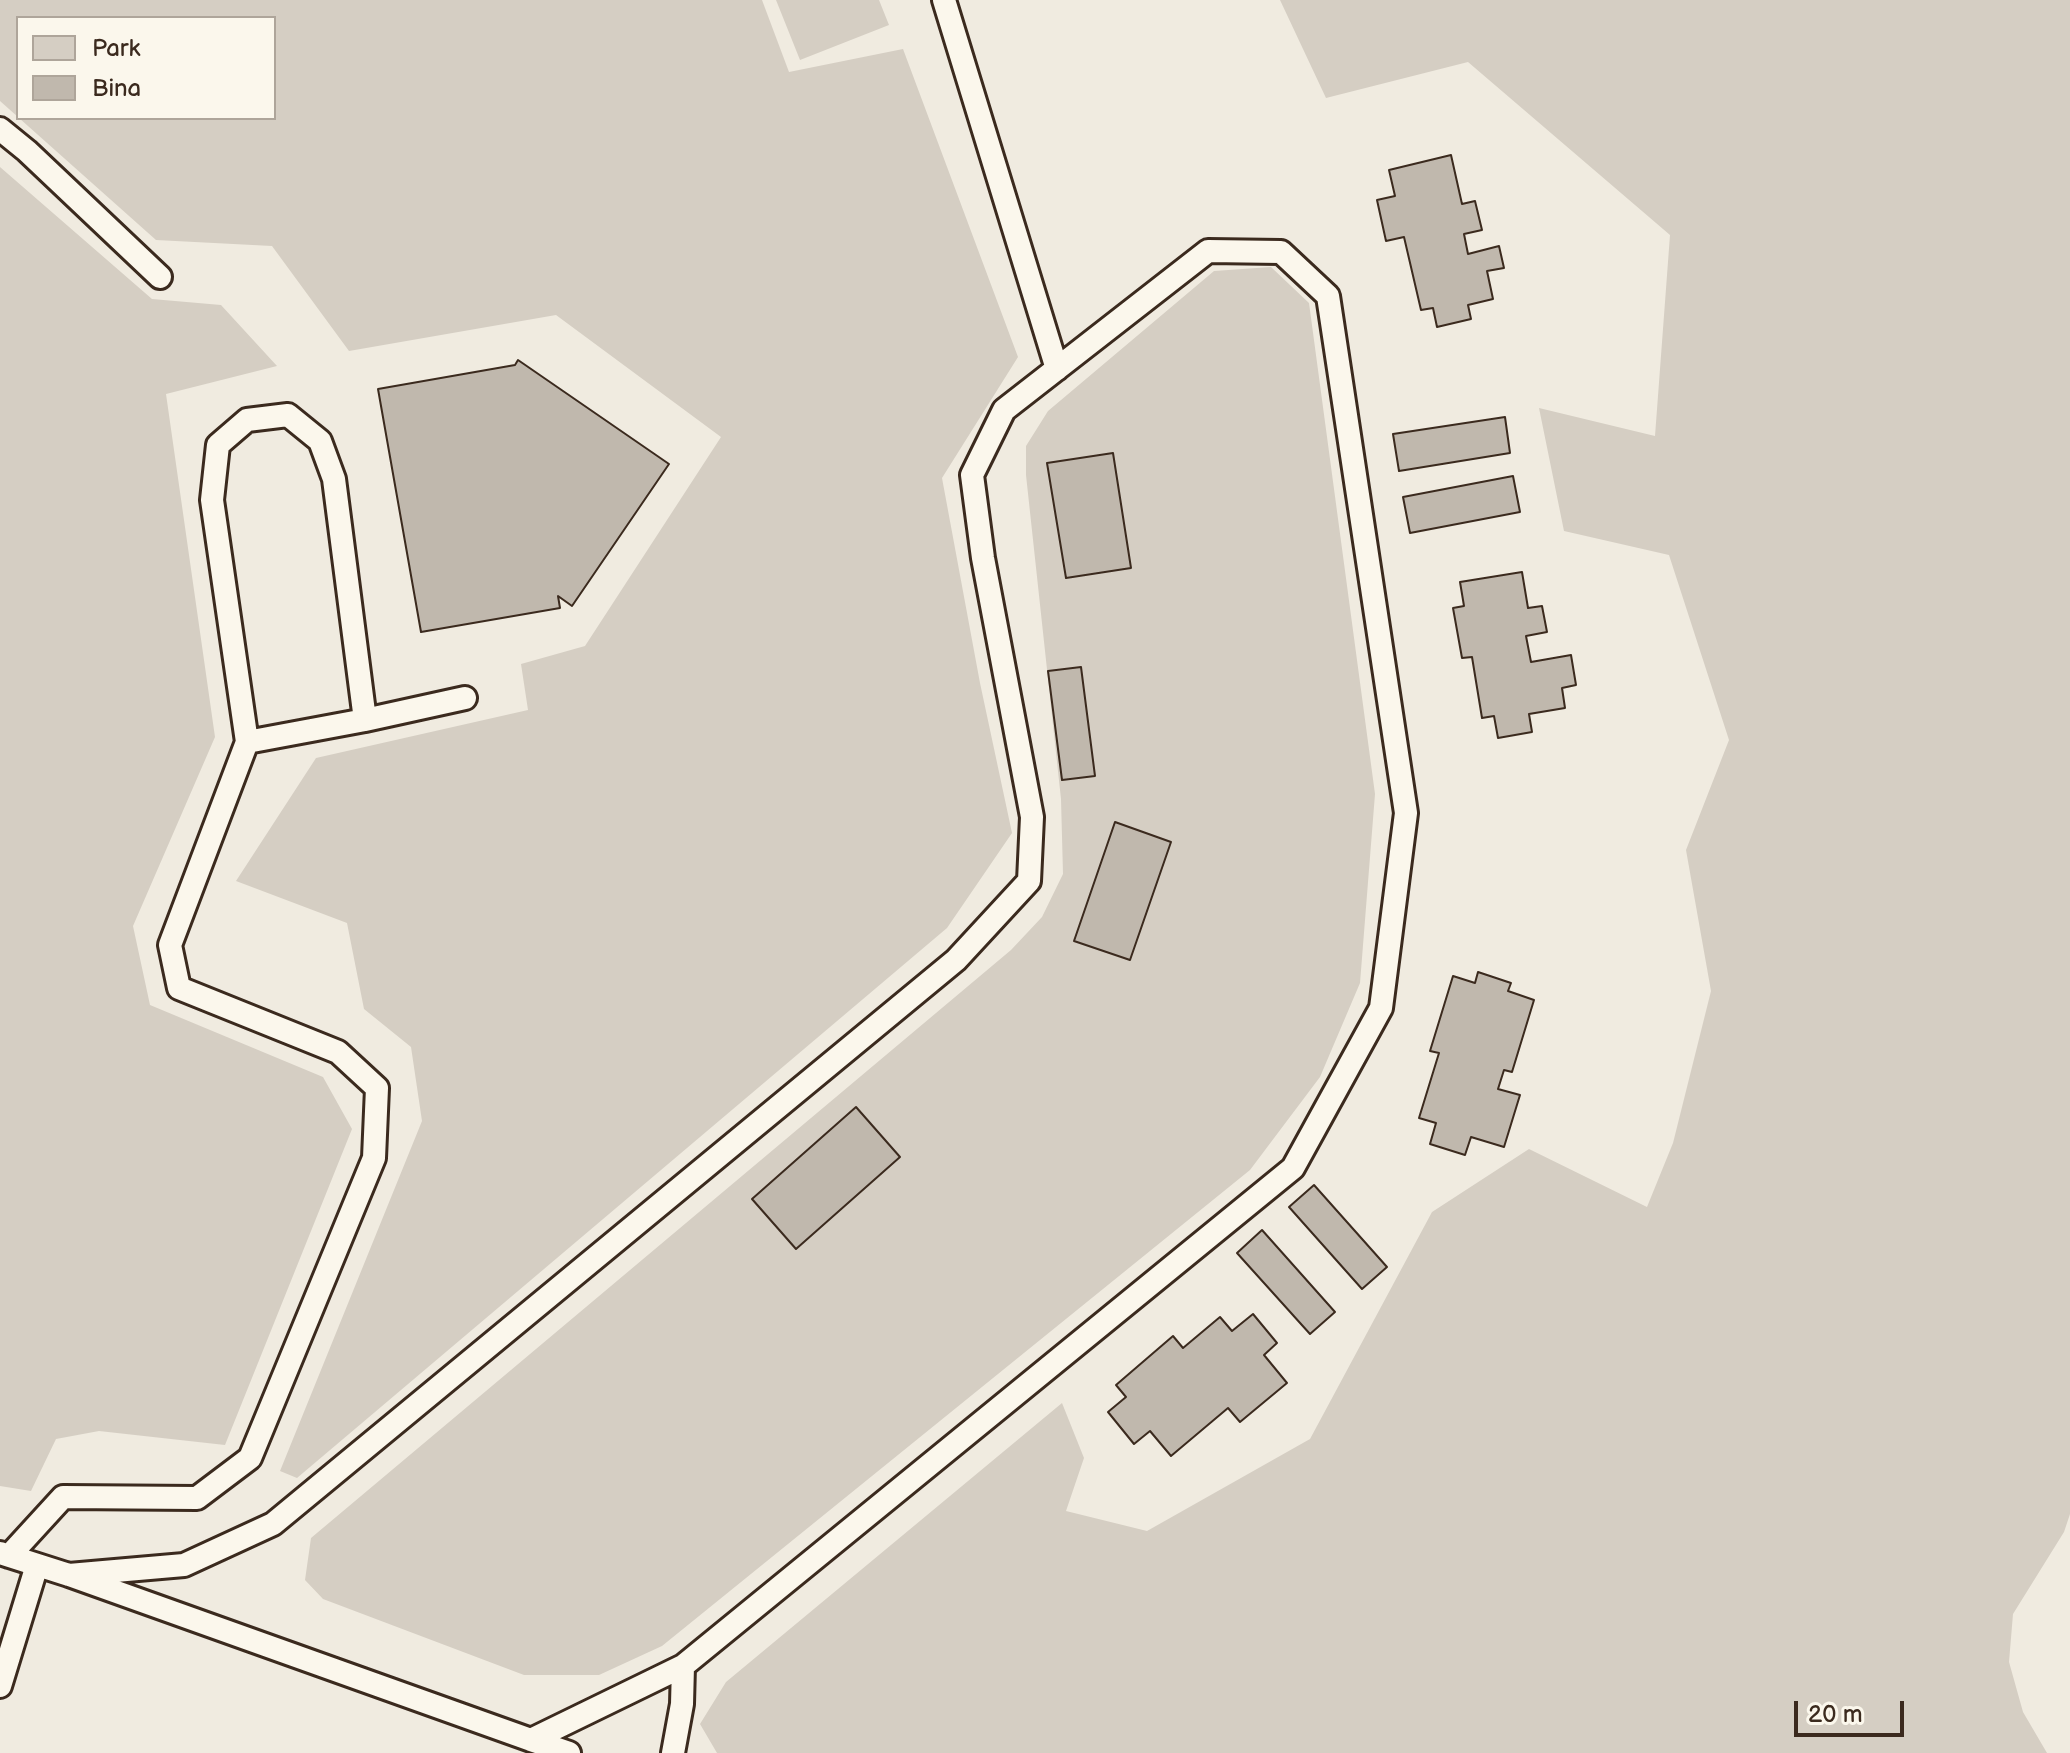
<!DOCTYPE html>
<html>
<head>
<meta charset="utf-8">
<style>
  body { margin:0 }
  #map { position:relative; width:2070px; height:1753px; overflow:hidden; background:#f0ebe0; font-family:"Balsamiq Sans",sans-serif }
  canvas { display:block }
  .legend { position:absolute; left:16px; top:16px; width:260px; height:104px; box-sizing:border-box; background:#fbf7ec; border:2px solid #aea59a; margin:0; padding:10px 14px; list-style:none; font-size:24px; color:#3b2a1e }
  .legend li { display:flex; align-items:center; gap:16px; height:40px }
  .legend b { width:40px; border:2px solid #aea59a }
  .scale { position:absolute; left:1794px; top:1701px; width:110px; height:36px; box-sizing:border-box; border:4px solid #3b2a1e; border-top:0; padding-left:10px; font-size:24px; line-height:28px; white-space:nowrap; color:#3b2a1e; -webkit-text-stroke:6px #fbf7ec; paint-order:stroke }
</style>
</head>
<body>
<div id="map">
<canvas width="2070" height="1753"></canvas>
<ul class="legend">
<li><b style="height:22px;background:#d5cec3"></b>Park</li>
<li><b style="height:22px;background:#c0b8ad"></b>Bina</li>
</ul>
<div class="scale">20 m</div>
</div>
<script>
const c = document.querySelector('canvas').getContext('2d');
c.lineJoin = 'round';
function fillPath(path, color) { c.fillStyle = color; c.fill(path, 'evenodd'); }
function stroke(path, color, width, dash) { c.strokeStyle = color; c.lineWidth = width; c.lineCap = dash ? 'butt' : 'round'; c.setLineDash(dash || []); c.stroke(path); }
const green = new Path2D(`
  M0,0h762l27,72 114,-23 115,308 -76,121 38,205 32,150 -65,95 -650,550 -17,-7 142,-350 -11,-74 -47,-38 -17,-86 -111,-42 80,-123 212,-48 -7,-46 64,-18 136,-209 -165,-122 -207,36 -77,-105 -116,-6 -137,-122h255v-100h-256v99l-18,-16z
  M776,0h103l10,25 -89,35z
  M1280,0h790v1514l-6,18 -51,82 -4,48 14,50 24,41h-1330l-17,-29 26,-42 336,-279 22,55 -18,53 81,20 163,-92 122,-227 97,-63 118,58 26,-64 38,-152 -25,-141 43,-110 -60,-185 -105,-24 -25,-123 116,28 15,-201 -202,-173 -142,36z
  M0,167l152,132 69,6 56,61 -111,28 49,343 -82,189 17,79 173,72 29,52 -127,316 -126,-14 -43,8 -25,52 -31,-5z
  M1271,267l38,36 66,491 -15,189 -40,94 -70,93 -588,476 -63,29h-75l-201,-76 -18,-19 6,-42 700,-588 31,-33 21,-43 -2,-75 -35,-324v-29l22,-35 166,-140z`);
const building = new Path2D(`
  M1451,155l11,49 13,-3 7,29 -18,4 4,20 31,-8 5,22 -17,3 6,28 -25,6 3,14 -34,8 -4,-19 -12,2 -17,-73 -18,4 -9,-41 18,-4 -6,-26z
  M518,360l151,104 -97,142 -14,-10 2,12 -139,24 -43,-243 137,-24z
  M1505,417l5,36 -111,18 -6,-37z
  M1113,453l18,115 -65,10 -19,-115z
  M1513,476l7,36 -110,21 -7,-36z
  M1522,572l6,36 14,-2 5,26 -21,4 5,26 40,-7 5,30 -14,3 3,20 -36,6 3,18 -34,6 -4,-22 -12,2 -10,-61 -10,1 -9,-50 11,-2 -4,-24z
  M1081,667l14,109 -33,4 -14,-109z
  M1115,822l56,20 -41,118 -56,-19z
  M1478,972l33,11 -3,8 26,9 -22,72 -8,-2 -6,19 22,6 -16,52 -33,-10 -6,18 -35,-11 6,-21 -17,-5 20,-65 -9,-2 23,-75 22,7z
  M856,1107l44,50 -104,92 -44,-50z
  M1314,1185l73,82 -25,22 -73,-82z
  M1262,1230l73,82 -25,22 -73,-81z
  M1253,1314l24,29 -13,12 23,28 -47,39 -12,-14 -57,48 -21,-25 -16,13 -26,-32 18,-15 -10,-12 57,-49 10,12 37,-31 12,14z`);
const lane = new Path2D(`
  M944,0l113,369
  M0,129l27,22 133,126
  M365,720l100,-22
  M0,1553l69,22 462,165 152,-74 610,-498 88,-160 25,-195 -78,-517 -47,-44 -73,-1 -204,159 -32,65 11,83 49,259 -3,64 -73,79 -683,564 -89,41 -115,10
  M9,1556l54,-59 134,1 53,-40 124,-300 3,-70 -39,-36 -159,-64 -9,-43 77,-203 118,-22 -31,-241 -14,-38 -32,-26 -41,5 -29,25 -6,55 35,242
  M0,1686l37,-121
  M531,1740l38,13
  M673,1753l9,-49 1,-38`);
fillPath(green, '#d5cec3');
fillPath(building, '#c0b8ad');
stroke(building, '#3b2a1e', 2);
stroke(lane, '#3b2a1e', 28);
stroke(lane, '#fbf7ec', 22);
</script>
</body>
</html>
